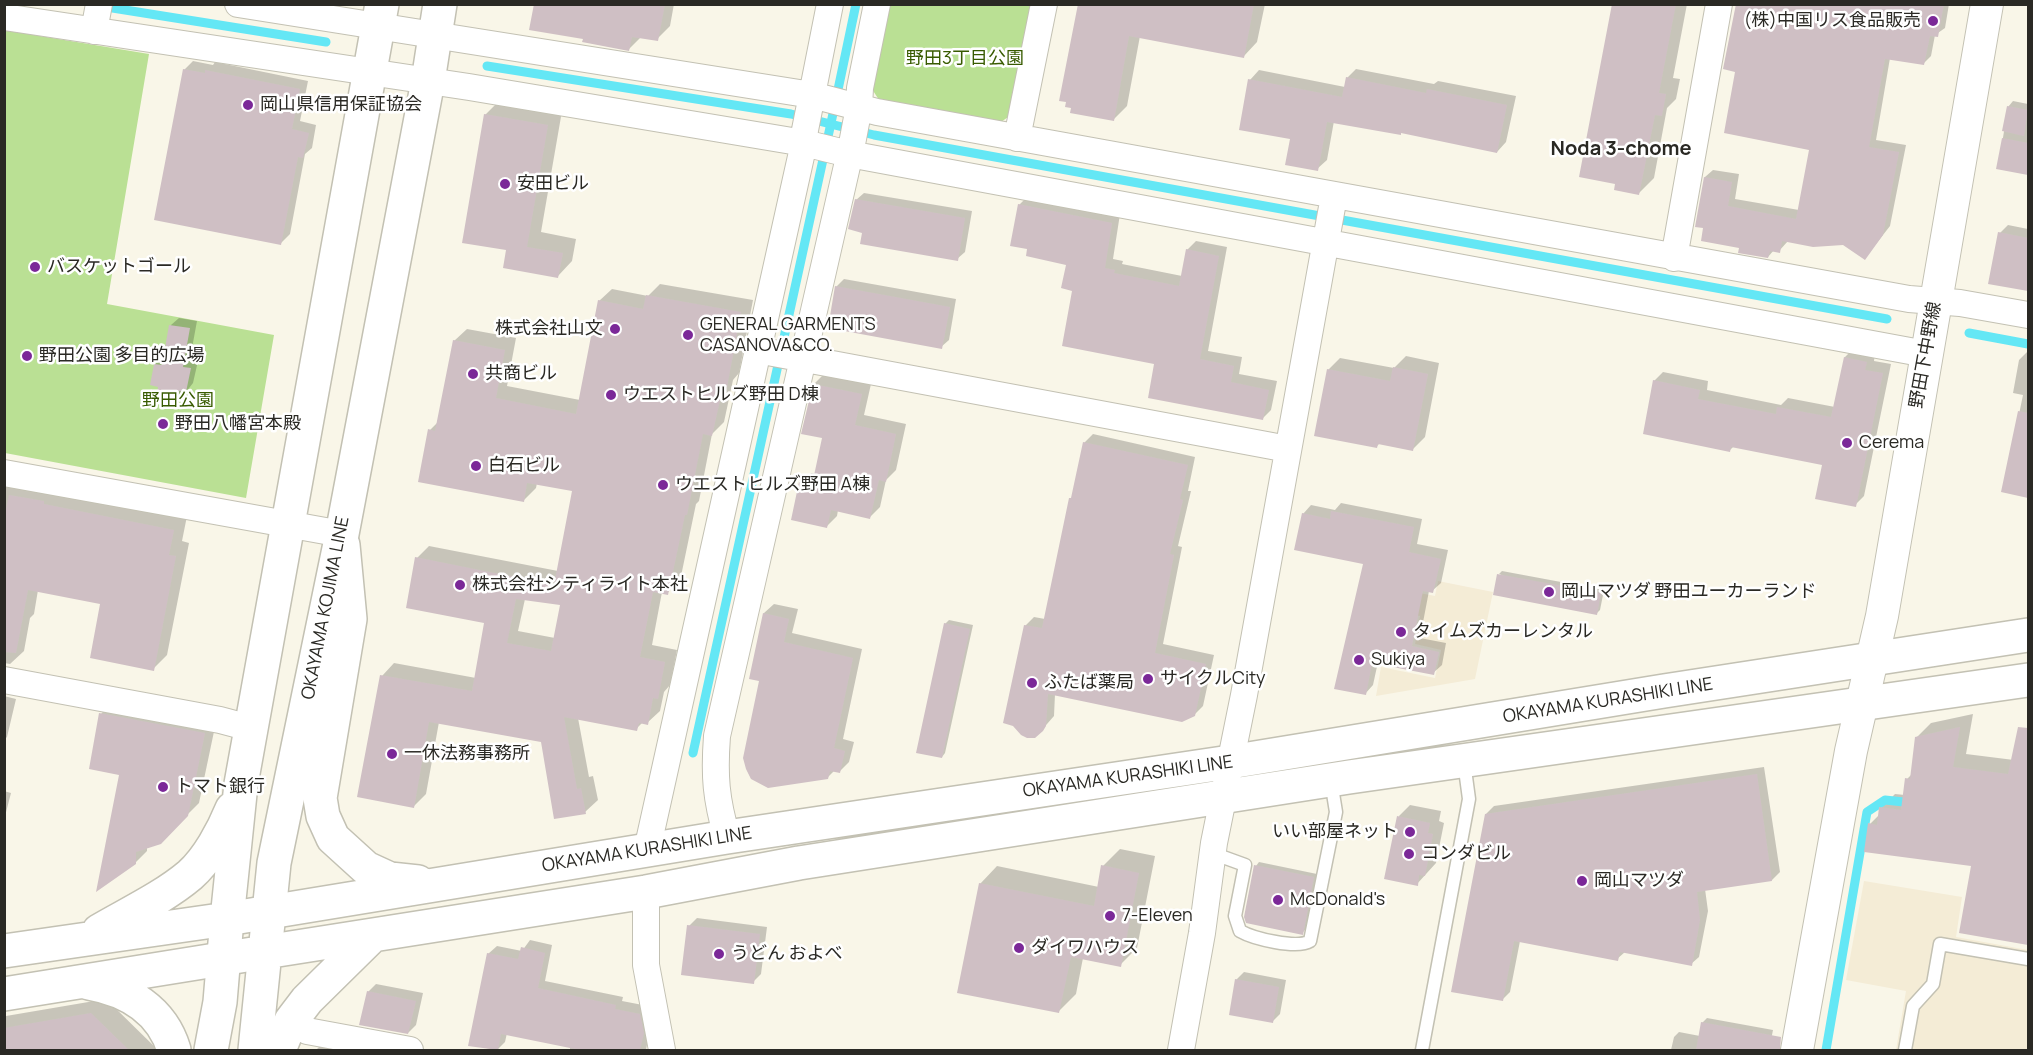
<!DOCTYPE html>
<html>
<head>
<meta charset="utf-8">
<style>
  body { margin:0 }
  #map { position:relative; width:2033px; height:1055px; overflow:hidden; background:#f9f6e8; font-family:Manrope,sans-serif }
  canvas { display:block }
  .frame { position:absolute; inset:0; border:6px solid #2a2924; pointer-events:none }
</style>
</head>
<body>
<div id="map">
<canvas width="2033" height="1055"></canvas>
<div class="frame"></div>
</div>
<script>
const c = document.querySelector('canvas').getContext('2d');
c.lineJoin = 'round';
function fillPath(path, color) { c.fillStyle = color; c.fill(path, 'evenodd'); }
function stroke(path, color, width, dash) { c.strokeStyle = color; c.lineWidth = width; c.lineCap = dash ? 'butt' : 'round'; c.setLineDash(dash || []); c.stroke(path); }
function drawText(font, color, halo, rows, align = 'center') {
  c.font = font + ' Manrope,"Noto Sans JP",sans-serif'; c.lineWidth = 5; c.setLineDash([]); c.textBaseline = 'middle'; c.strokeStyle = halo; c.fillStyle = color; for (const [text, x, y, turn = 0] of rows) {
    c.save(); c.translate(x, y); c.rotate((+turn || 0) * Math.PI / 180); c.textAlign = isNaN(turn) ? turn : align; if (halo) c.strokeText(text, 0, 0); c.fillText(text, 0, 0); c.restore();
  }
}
const industrial = new Path2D(`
  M1438,581l55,11 -18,87 -99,17 5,-29 54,11 6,-28 -26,-6 5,-28 -30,-6 5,-22 40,8z
  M1864,881l98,16 -6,40 72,13v100h-132l10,-59 -60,-11z`);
const green = new Path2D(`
  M890,5h144l-23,110 -10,7 -122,-22 -7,-11z
  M4,30l145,24 -42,250 167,31 -28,163 -241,-45z`);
const shadow = new Path2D(`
  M535,4h139l-4,22 -13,13 -16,-2 -12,12 -45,-11z
  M1079,4h186l-8,38 -13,14 -104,-20 -13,70 -14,14z
  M1614,4h73l-14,74 7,1 -4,20 -9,9 -13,70 -15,15 -22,-10z
  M1757,4h192l-4,24 -10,7 -4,21 -8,8 -33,-6 -14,82 30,5 -16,81 -25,32 -22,-15 -55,-2 -9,10 -5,-1 -6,7 -27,-10 -36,-20v-50l8,-7 26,4 -4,25 64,11 12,-62z
  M193,61l20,4 2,-3 93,19 -8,40 16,4 -4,23 -7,6 -15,80 -9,9 -97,-173z
  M1356,69l78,15 4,-3 78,15 -10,46 -9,10 -95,-20 -2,2 -66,-13 -7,39 -10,9 -26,-31 -41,-58 9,-10 86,17 2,-9z
  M500,100l62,11 -21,121 35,7 -4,22 -14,15 -51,-27 -22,-134z
  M2013,101l15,3v70l-30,-6 10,-61z
  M864,193l108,18 -7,41 -8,7 -101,-59z
  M1028,196l92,18 -7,45 10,2 -1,3 60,12 5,-26 9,-9 31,6 -19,104 34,6 -3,17 38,7 -6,29 -9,9 -106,-56 -82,-73 -6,-26 -39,-16 -10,-43z
  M2008,225l20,4v61l-38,-7 10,-50z
  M844,279l112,20 -7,41 -8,7 -105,-60z
  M660,284l93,16 -14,73 -6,7 -9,42 -12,12 -13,67 -3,3 -16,77 -13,12 -5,-1 -10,53 25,5 -7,35 -6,7 -4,19 -13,12 -4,-1 -7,7 -58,-11 11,59 4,-1 5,24 -13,12 -43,-72 -103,-18 -13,72 -12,12 -32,-130 12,-13 82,15 10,-56 -69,-64 12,-12 129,25 15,-81 -36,-7 -1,5 -13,13 -93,-71 9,-9 15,-80 13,-12 49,9 -9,48 73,14 19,-99 13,-12 36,7zM525,599l37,5 -7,34 -37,-7z
  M179,318l18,3 -7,38 8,2 -5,22 -17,22 -16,-19 -5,-22 10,-7 6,-32z
  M1854,348l21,5 -1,8 17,3 -27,132 -9,9 -32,-41 -89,-18 -5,5 -75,-70 9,-9 45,9 -1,9 74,15 7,-7 47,9 10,-50z
  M2028,351v145l-25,-5 20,-96 -10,-2 6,-33z
  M1406,356l33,7 -14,74 -12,12 -33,-6 -3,3 -49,-76 12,-12 54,10z
  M824,374l47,10 -7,31 42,9 -10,46 -10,10 -6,27 -10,10 -32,-7 -1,6 -10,10 -26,-43 10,-10 5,1 8,-37 -10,-53z
  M1093,434l102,23 -7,34h3l-13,55 4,1 -19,97 51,11 -11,51 -9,9 -139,-21 -1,22 -14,16 -15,-106 9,-9 11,2 39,-176z
  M4,476l183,40 -5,25 7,2 -22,112 -14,14 -51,-66 -64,-13 -4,24 -4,4 -6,33 -14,13 -6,-1z
  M1341,503l81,16 -5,25 31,6 -7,33 -9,8h-3l-9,47 26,5 -4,22 -9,8 -55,-11 -5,23 -8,9v-131l-62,-49 8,-9 24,5z
  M1502,571l102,19 -4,20 -4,4 -97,-40z
  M774,604l24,5 -6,24 70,16 -19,90 11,3 -5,20 -9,9 -5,-1 -8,8 -67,-98 -10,-2 14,-65z
  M949,620l24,5 -28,128 -3,4 3,-133z
  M4,696l12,3 -9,38 -3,3z
  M112,702l104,20 -17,81 -39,39 -13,5v4l-12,12 -14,-89 -20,-60z
  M1973,714l-7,40 48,6 12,-13 2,1v196l-67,-12 12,-67 -103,-41 10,-10 1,-6 14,-14 10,1 2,-16 5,-5 5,-37 14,-14z
  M1764,767l16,105 -8,8 -67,9 3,22 -9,46 -8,7 -66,-12 -8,7 -97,-18 -10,51 -8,8 -16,-186 8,-8z
  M4,791l7,2 -7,27z
  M1410,805l31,6 -2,10 5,2 -8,40 -19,21 -18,-68z
  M1120,849l35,7 -18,92 -17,17 -37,-7 -7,36 -17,17 -79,-127 17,-18 102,21 4,-21z
  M1259,862l58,12 -11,55 -4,4 -46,-67z
  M697,918l70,9 -6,47 -8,8 -64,-56z
  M530,940l22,5 -7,36 78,16 -1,4 26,5 3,18 -5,26h-76v-3l-63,-14 -2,9 -8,8 -27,-5 18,-91 9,-8 25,5z
  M1244,972l42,8 -6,34 -8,8 -36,-42z
  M376,984l47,9 -7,32 -8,8 -40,-41z
  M106,999l52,51h-154l2,-34z
  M1707,1018l66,12 -4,20h-98l3,-13 5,-5 21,4 2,-13z
  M325,1041l53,9h-62z`);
const stream = new Path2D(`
  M100,6l226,36
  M487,66l304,48 83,21 1013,184
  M1969,333l59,11
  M693,753l138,-630 25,-119
  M1826,1050l41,-238 18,-12 28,3`);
const building = new Path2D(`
  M534,4h131l-7,37 -26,-4 -3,14 -47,-9 1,-3 -54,-9z
  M1078,4h176l-10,54 -115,-22 -15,85 -44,-8 1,-5 -6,-1 1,-5 -7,-1z
  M1612,4h64l-17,89 7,1 -4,22 -7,-1 -16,80 -25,-5 1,-6 -36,-7z
  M1736,4h208l-6,33 -8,-1 -6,29 -39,-6 -16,88 30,5 -16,83 -18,25 -22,-15 -30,2 -31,-6 -2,12 -10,-2 -2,7 -30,-5 1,-5 -38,-7 2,-13 -8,-1 9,-50 28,5 -4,24 68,13 13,-69 -85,-17 11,-61 -12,-3z
  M183,69l22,4v-3l95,19 -8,40 17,4 -6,25 -5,-1 -17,88 -127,-25z
  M1346,77l80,16 1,-4 80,16 -10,48 -96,-20v2l-74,-13 -9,49 -33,-6 5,-26 -51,-9 9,-51 94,18z
  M2007,106l21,4 -4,26 -22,-5z
  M484,114l64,11 -21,122 36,6 -5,25 -55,-10 3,-18 -44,-7z
  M2002,138l26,5v32l-32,-6z
  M855,199l110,19 -7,43 -98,-17 2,-11 -14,-4z
  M1018,204l94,19 -7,45 10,2 -1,3 65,13 7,-37 33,7 -19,103 34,7 -3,16 38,8 -6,30 -115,-22 6,-34 -92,-18 10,-55 -11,-3 5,-23 -40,-9 1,-7 -17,-3z
  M1998,232l30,6v53l-40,-7z
  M835,286l115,21 -8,42 -114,-21z
  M646,295l95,17 -14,75h-4l-11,49 -9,-2 -16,81h-2l-17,80 -15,-3 -13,65 25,5 -7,37 -5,-1 -5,27 -9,-2 -2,8 -73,-14 13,72 4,-1 5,26 -32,5 -13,-77 -112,-20 -15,86 -57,-11 23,-122 92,16 12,-68 -78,-15 9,-51 139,28 18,-94 -45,-8 -3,19 -106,-20 10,-53 7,2 18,-91 52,10 -9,48 80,16 22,-114 45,9zM516,599l44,6 -9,46 -44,-8z
  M169,325l21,3 -7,39 8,1 -5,24 -7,-1 -3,15 -21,-4 3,-15 -8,-2 4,-21 8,1z
  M1844,357l23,5 -2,8 18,3 -27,134 -41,-8 7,-34 -91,-18 -1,5 -87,-18 10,-54 47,10 -2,9 78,15 1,-7 54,10z
  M1393,367l35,7 -15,77 -35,-7 -1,4 -63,-12 13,-67 63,12z
  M813,384l49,10 -7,31 41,9 -10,48 -7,-2 -9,39 -39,-9 -4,18 -36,-8 8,-38 13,3 10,-47 -21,-4z
  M2018,411l10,2v85l-27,-6z
  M1083,442l105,23 -8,34 3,1 -13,54 4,1 -19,98 51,11 -11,52 -13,6 -134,-28 -2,32 -3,5 -8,7h-8l-6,-3 -8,-9 -10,-3 21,-98 18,3 27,-130h2z
  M9,495l35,6v3l130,26 -5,25 7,1 -22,115 -64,-13 10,-54 -72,-14 -12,63 -12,-1v-135z
  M1331,511l83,16 -5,25 32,7 -8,34 -10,-2 -11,55 27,6 -5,23 -62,-12 -6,32 -32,-6 29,-125 -69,-14 8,-37 28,6z
  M1497,574l104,19 -4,22 -104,-20z
  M763,613l26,6 -5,23 69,16 -19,90 11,3 -5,22 -10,-2 -2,8 -60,9 -17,-9 -5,-10 -3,-11 16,-77 -10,-2z
  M944,623l26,6 -28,129 -26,-5z
  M99,713l106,20 -17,83 -27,28 -25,8v12l-40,28 23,-117 -30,-6z
  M1960,727l-7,40 55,7 10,-47 10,1v217l-69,-12 12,-67 -107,-14 4,-29 9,2 2,-18 22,3 4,-32 5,1 5,-42z
  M1757,774l15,107 -75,11 3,28 -8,46 -72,-14 -2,9 -104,-20 -11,60 -52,-9 34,-178z
  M1397,816l33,7 -2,10 5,1 -8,42 -6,-1 -1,11 -34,-7z
  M1101,865l38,8 -18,94 -50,-10 -12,56 -102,-20 22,-110 115,23z
  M1254,865l60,12 -11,58 -57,-12 -2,-6z
  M687,925l73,9 -6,50 -73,-9z
  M521,947l24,6 -7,35 78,17 -1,4 25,5 4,19 -4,17h-60l-79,-16 -3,16 -30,-4 19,-93 31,6z
  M1235,979l44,8 -6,36 -44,-8z
  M367,991l49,10 -8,33 -49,-9z
  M91,1013l38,37h-125v-22z
  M1701,1022l80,15 -1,13h-84z`);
const service = new Path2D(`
  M1212,853l33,12 -10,51 5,15c14,8 57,18 70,10l26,-129 -5,-31
  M1422,1050l47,-251 -5,-37
  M1905,1050l8,-44 20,-22 7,-40 88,15`);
const minor = new Path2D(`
  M238,4l574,91 65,17 1032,187 51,4 68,12
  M4,17l465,70 335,56 45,11 1077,200
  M94,31l5,-27
  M1017,138l27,-134
  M1674,258l45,-254
  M757,350l531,99
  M4,473l338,61
  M4,680l216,40 30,8
  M727,837c-11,-38 -13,-61 -10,-101l135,-592 7,-37 1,-19 17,-84
  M647,850l157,-707 1,-13 25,-126
  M646,892v73l16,85
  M307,1031l103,19
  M1181,1050l21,-117 12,-90 30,-148 90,-499`);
const tertiary = new Path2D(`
  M1797,1050l54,-299 31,-135 105,-612`);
const secondary = new Path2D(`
  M343,545l7,74 -30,179 3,18 10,22 33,30 24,11 28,3
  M211,1050l9,-48 7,-83 500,-82 503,-75 434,-71 364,-56
  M255,1050l10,-98 381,-60 153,-29 550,-86 679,-97
  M279,1050l12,-29 16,-21 65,-64`);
const primary = new Path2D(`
  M99,931c29,-17 65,-34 91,-56 18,-16 33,-44 42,-66
  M4,951l223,-32 14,-135 141,-780
  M89,983c39,7 73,27 85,67
  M4,994l261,-42 9,-89 68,-329 86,-453 12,-77`);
const markers = [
  [1933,21,6,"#7b2898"],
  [248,105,6,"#7b2898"],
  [505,184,6,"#7b2898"],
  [35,267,6,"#7b2898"],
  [615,329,6,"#7b2898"],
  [688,335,6,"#7b2898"],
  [27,356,6,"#7b2898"],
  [473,374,6,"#7b2898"],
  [611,395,6,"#7b2898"],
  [163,424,6,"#7b2898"],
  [1847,443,6,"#7b2898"],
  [476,466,6,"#7b2898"],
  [663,485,6,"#7b2898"],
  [460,585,6,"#7b2898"],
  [1549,592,6,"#7b2898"],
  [1401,632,6,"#7b2898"],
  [1359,660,6,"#7b2898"],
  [1148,679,6,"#7b2898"],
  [1032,683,6,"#7b2898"],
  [392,754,6,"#7b2898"],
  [163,787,6,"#7b2898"],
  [1410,832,6,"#7b2898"],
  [1409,854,6,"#7b2898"],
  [1582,881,6,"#7b2898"],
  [1278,900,6,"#7b2898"],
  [1110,916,6,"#7b2898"],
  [1019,948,6,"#7b2898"],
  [719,954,6,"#7b2898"]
];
const poiNames = [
  ["(株)中国リス食品販売",1921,21,"right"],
  ["岡山県信用保証協会",260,105],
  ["安田ビル",517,184],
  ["バスケットゴール",47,267],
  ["GENERAL GARMENTS",700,325],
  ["CASANOVA&CO.",700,346],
  ["株式会社山文",603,329,"right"],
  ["野田公園 多目的広場",39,356],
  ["共商ビル",485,374],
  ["ウエストヒルズ野田 D棟",623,395],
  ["野田八幡宮本殿",175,424],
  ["Cerema",1859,443],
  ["白石ビル",488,466],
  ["ウエストヒルズ野田 A棟",675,485],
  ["株式会社シティライト本社",472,585],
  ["岡山マツダ 野田ユーカーランド",1561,592],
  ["タイムズカーレンタル",1413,632],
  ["Sukiya",1371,660],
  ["サイクルCity",1160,679],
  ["ふたば薬局",1044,683],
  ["一休法務事務所",404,754],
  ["トマト銀行",175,787],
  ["いい部屋ネット",1398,832,"right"],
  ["コンダビル",1421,854],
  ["岡山マツダ",1594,881],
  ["McDonald's",1290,900],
  ["7-Eleven",1122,916],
  ["ダイワハウス",1031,948],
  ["うどん およべ",731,954]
];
const parkNames = [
  ["野田3丁目公園",965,59],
  ["野田公園",178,401]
];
const streetNames = [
  ["野田下中野線",1926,355,-80],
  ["OKAYAMA KOJIMA LINE",326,608,-79],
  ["OKAYAMA KURASHIKI LINE",1608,701,-9],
  ["OKAYAMA KURASHIKI LINE",1128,777,-8],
  ["OKAYAMA KURASHIKI LINE",647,850,-9]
];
const neighbourhoodNames = [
  ["Noda 3-chome",1621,149]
];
fillPath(industrial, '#f4ecd6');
fillPath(green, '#bae094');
fillPath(shadow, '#0003');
stroke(stream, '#64e7f5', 9);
fillPath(building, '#cfbfc4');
stroke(service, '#c3c1b3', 15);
stroke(minor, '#c3c1b3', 28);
stroke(tertiary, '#c3c1b3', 34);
stroke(secondary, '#c3c1b3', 36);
stroke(primary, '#c3c1b3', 36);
stroke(service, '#fff', 12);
stroke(minor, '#fff', 26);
stroke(tertiary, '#fff', 32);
stroke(secondary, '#fff', 33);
stroke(primary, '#fff', 33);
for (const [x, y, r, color] of markers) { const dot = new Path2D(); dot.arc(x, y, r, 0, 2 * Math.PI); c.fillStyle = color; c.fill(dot); stroke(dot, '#fff', 2); }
drawText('18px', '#2a2924', '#fff', poiNames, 'left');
drawText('18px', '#385b00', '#fff', parkNames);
drawText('18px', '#2a2924', '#fff', streetNames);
drawText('bold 20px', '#2a2924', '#fff', neighbourhoodNames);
</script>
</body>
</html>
